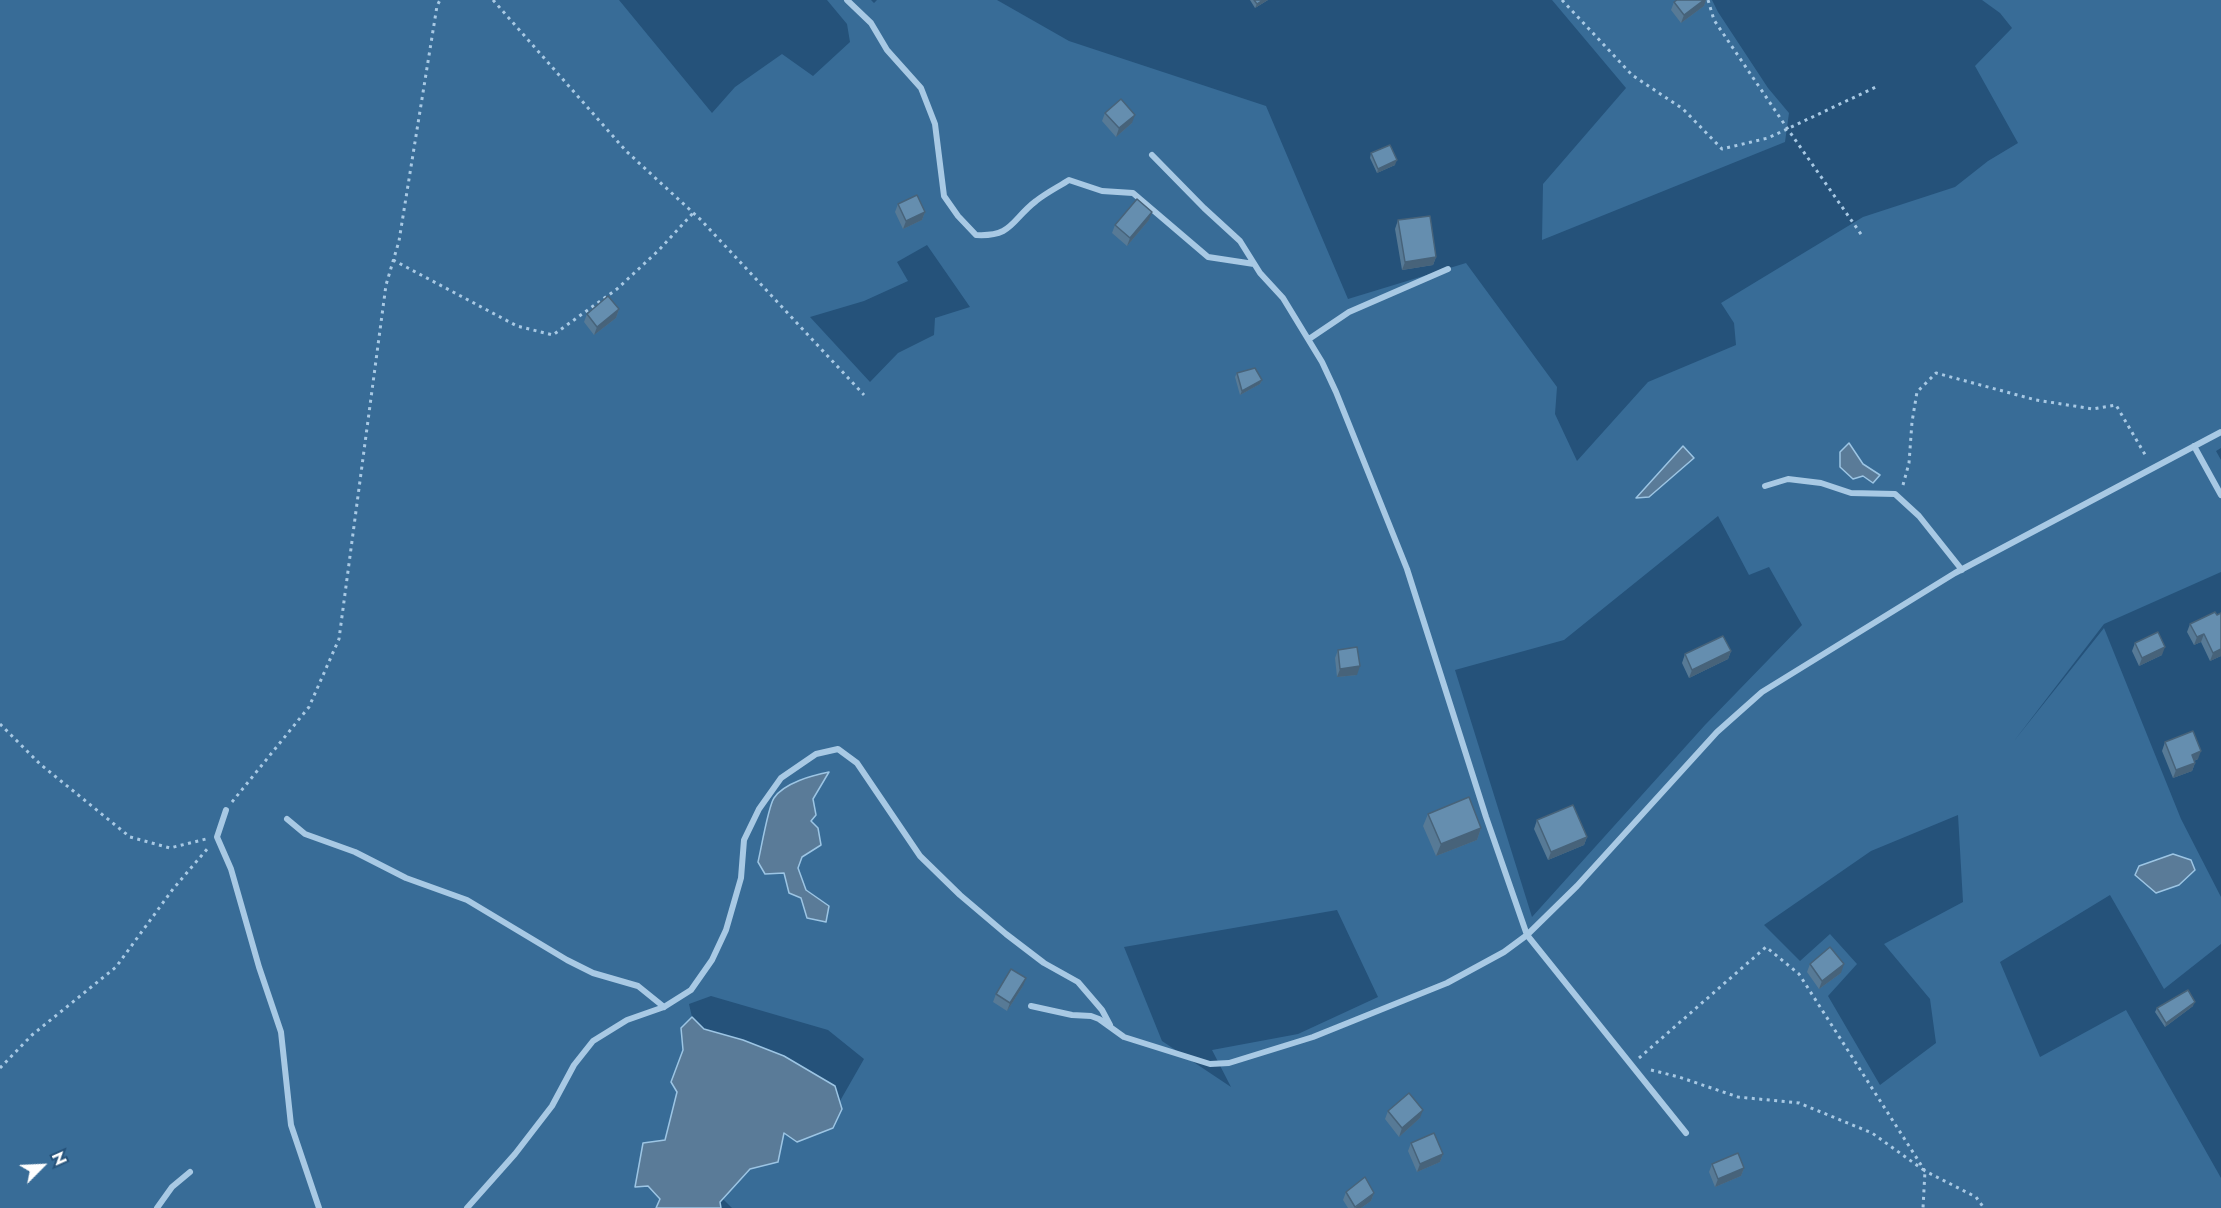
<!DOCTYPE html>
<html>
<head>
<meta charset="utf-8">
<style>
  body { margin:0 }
  #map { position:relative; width:2221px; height:1208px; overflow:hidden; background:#25527a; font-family:Jost,sans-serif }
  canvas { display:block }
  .north { position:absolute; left:12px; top:1136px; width:60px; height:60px; -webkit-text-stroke:4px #25527a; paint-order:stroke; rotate:66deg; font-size:16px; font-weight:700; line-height:24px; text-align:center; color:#fff }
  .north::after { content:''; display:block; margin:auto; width:21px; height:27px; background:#fff; clip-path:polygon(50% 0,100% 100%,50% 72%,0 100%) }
</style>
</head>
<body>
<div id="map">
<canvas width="2221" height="1208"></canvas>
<div class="north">N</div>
</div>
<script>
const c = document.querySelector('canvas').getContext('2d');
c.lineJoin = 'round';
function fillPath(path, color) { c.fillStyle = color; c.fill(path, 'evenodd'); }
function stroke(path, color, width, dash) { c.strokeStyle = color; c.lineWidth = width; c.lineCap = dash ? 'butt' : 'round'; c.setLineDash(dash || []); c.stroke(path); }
const green = new Path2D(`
  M0,0h619l93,113 23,-26 47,-33 31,22 37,-34 -3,-18 -20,-24h44l3,3 3,-3h120l72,41 197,65 82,193 118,-36 91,124 -2,27 22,47 71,-79 88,-37 -2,-22 -13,-20 142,-86 92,-30 33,-26 30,-18 -43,-77 37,-38 -12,-15 -18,-13h239v448l-5,3 5,9v112l-117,52 -90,117 90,-113 77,191 40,78v47l-57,45 -54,-94 -110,67 40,95 86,-47 95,168v30h-1489l-10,-10 28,-29 28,-7 6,-30 58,-23 -2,-8 24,-42 -36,-29 -117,-34 -22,8 3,13 -11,11 2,22 -12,32 6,10 -12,48 -30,47 13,-2 12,14 -4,9h-656zM927,245l43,62 -35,11 -1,17 -36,18 -28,29 -60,-65 54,-16 44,-20 -11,-19zM1718,516l31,59 20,-8 33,58 -97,100 -173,192 -77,-247 109,-30zM829,772l-16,27 2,16 -4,5 -13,48 8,22 23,16 -22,11 -6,-19 -12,-6 -5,-19 29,-98zM1958,815l5,87 -79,42 46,55 6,44 -56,42 -52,-89 29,-32 -27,-30 -30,27 -36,-36 107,-74zM1337,910l41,87 -80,37 -86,16 19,37 -69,-46 -38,-94z
  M1552,0h160l6,12 50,76 21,25 -4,29 -243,98 1,-56 83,-96z`);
const water = new Path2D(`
  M1849,443l14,21 17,11 -7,8 -10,-7 -10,3 -13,-12v-15z
  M1683,446l11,12 -45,39 -13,1z
  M829,772l-16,27 3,16 -5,6 7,7 3,17 -19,12 -4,11 8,22 23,16 -3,16 -19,-4 -6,-20 -12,-5 -5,-20 -19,1 -7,-12c3,-12 10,-55 16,-64 10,-15 39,-23 55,-26z
  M2173,854l18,6 4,10 -16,15 -23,8 -21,-18 4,-9z
  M692,1017l12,12 39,11 41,16 51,30 7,23 -9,19 -36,14 -13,-9 -6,29 -28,7 -30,33 1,6h-65l4,-9 -12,-13 -13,1 8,-44 22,-3 12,-48 -6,-10 12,-32 -2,-22z`);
const path = new Path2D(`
  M493,0l133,151 75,69 163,175
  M1562,0l70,75 51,34 39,40 46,-11 108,-51
  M1708,0l6,20 73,108 76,109
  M393,260l124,66 36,9 64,-46 42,-39 34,-37
  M1903,485l6,-22 3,-41 5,-30 19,-19 100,27 57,9 23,-4 31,53
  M0,724l40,40 90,73 40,11 36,-9
  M232,802l77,-95 30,-68 47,-354 13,-44 38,-235 3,-6
  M1639,1058l127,-111 33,27 126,197 51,26 8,11
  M0,1068l32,-33 84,-68 57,-78 35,-41
  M1651,1070l28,7 59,20 61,6 73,30 53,38 -2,37`);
const minor = new Path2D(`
  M847,0l24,23 16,27 34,38 14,36 9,72 14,20 18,19c37,2 35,-15 60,-34 10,-8 22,-14 33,-21l33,11 31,2 75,64 46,7
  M1152,155l52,53 36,33 20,32 23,25 39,64 14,30 71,177 79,248 41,118 159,198
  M1309,339l40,-27 99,-43
  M2194,446l27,49
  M1765,486l23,-7 33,4 30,10 44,1 24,22 43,54
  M226,810l-9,27 14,32 28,98 22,65 10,93 28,83
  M287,819l18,15 50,18 51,26 61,22 100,60 26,13 45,13 26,21
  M1031,1006l41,9 19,1 8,3 25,18 86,27 19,-1 84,-26 134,-54 57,-31 23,-17 50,-49 140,-154 45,-40 193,-119 266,-141
  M157,1208l15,-21 18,-15
  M467,1208l48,-54 37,-48 22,-41 19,-24 34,-21 37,-13 27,-17 21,-30 14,-30 15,-52 3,-38 15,-31 22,-31 35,-24 22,-5 19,14 63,93 40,39 46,39 38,29 34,19 24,28 8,15`);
const wall = new Path2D(`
  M1250,0h18l-13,8z
  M1677,0h29l-2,6 -23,17 -10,-13 3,-8z
  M1105,113l27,10 -16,14 -14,-16z
  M1371,153l24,12 -18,8 -7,-15z
  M898,204l27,8 -3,8 -19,9 -8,-17z
  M1149,220l-22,26 -15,-13 3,-8z
  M1398,220l38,37 -3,8 -31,5 -7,-41z
  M619,309l-3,9 -22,17 -10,-13 3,-8z
  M1237,373l25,7 -2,4 -20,11 -5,-18z
  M2221,613v43l-11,5 -9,-19 -7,3 -7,-13 3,-8z
  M2135,643l27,12 -23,11 -7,-15z
  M1338,650l19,25 -20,2 -2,-19z
  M1731,651l-3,8 -39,19 -7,-15 3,-9z
  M2165,742l33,17 -4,2 1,2 -3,8 -19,7 -11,-27z
  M1428,814l53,14 -4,12 -41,16 -13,-30z
  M1537,820l50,17 -3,8 -36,15 -14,-31z
  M1810,964l31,9 -22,16 -12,-17z
  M1023,986l-16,25 -14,-9 3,-8z
  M2193,1006l-28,21 -10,-15 2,-4z
  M1388,1111l32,7 -21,19 -14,-18z
  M1411,1143l32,11 -3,8 -23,10 -9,-21z
  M1712,1164l32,4 -3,8 -26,11 -6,-15z
  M1346,1192l28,1 -3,8 -10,7h-13l-5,-8z`);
const shadedWall = new Path2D(`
  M1263,0h5l-13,8 2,-4z
  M1704,0h2l-2,6 -23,17 3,-8z
  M1135,115l-3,8 -16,14 3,-9z
  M1397,160l-2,5 -18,8 1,-4z
  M925,212l-3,8 -19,9 3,-8z
  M1152,212l-3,8 -22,26 3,-8z
  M1436,257l-3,8 -31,5 3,-8z
  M619,309l-3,9 -22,17 3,-8z
  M1262,380l-2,4 -20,11 2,-4z
  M2204,634l-3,8 -7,3 3,-8z
  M2165,647l-3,8 -23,11 3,-8z
  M2221,649v7l-11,5 3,-8z
  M1731,651l-3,8 -39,19 3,-8z
  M1360,666l-3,9 -20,2 3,-8z
  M2201,751l-3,8 -9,4 3,-8z
  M2195,763l-3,8 -19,7 3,-8z
  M1481,828l-4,12 -41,16 5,-12z
  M1587,837l-3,8 -36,15 3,-8z
  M1844,964l-3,9 -22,16 3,-8z
  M1026,978l-3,8 -16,25 3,-8z
  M2195,1002l-2,4 -28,21 1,-4z
  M1423,1110l-3,8 -21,19 3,-9z
  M1443,1154l-3,8 -23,10 3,-8z
  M1744,1168l-3,8 -26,11 3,-8z
  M1374,1193l-3,8 -10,7h-6z`);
const building = new Path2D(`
  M1254,0h9l-6,4z
  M1677,0h27l-20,15 -10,-13z
  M1121,99l14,16 -16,13 -14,-15z
  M1390,145l7,15 -19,9 -7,-16z
  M917,195l8,17 -19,9 -8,-17z
  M1137,199l15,13 -22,26 -15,-13z
  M1430,216l6,41 -31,5 -7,-42z
  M608,296l11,13 -22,18 -10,-13z
  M1255,368l7,12 -20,11 -5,-18z
  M2215,612l2,3 4,-2v36l-8,4 -9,-19 -7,3 -7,-13z
  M2158,632l7,15 -23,11 -7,-15z
  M1723,636l8,15 -39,19 -7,-16z
  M1357,647l3,19 -20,3 -2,-19z
  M2193,731l8,20 -9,4 3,8 -19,7 -11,-28z
  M1469,797l12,31 -40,16 -13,-30z
  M1573,805l14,32 -36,15 -14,-32z
  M1830,947l14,17 -22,17 -12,-17z
  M1011,969l15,9 -16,25 -14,-9z
  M2188,990l7,12 -29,21 -9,-15z
  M1409,1093l14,17 -21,18 -14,-17z
  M1434,1133l9,21 -23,10 -9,-21z
  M1738,1153l6,15 -26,11 -6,-15z
  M1365,1177l9,16 -19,14 -9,-15z`);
fillPath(green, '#386c97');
fillPath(water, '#5a7b98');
stroke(water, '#9cc5e4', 1.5);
stroke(path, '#a8c9e4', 3, [3, 4.5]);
stroke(minor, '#a8c9e4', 6);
fillPath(wall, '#577a96');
fillPath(shadedWall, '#47637a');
fillPath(building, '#658eaf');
stroke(building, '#47637a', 1.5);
</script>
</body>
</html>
